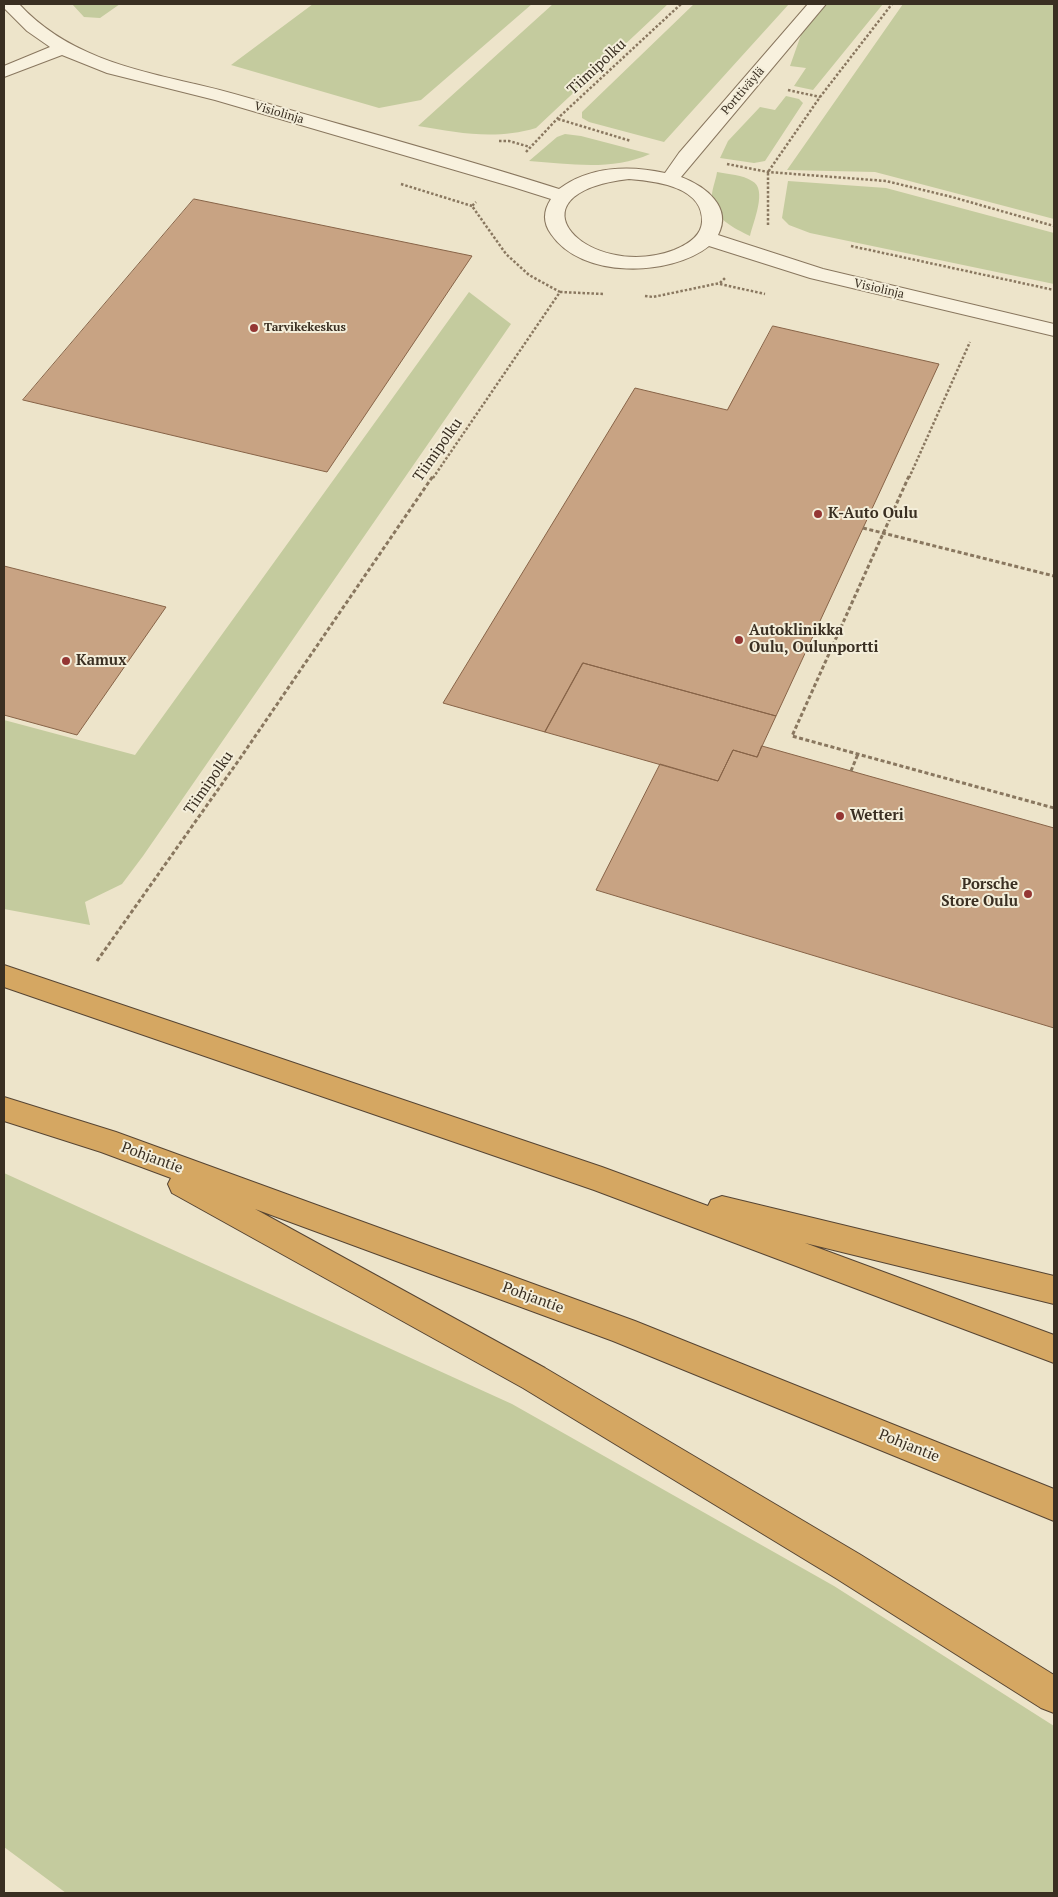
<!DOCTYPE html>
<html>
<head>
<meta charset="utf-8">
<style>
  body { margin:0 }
  #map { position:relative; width:1058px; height:1897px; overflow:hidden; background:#ede4ca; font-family:"PT Serif",serif }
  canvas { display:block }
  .frame { position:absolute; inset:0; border:5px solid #3a2f22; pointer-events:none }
</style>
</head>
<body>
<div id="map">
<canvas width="1058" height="1897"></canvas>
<div class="frame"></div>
</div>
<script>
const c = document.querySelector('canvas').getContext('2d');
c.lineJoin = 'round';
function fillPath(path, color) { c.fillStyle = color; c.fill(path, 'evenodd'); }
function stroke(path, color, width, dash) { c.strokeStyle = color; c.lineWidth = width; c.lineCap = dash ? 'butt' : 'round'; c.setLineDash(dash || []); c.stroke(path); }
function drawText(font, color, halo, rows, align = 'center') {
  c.font = font + ' "PT Serif",serif'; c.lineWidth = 4; c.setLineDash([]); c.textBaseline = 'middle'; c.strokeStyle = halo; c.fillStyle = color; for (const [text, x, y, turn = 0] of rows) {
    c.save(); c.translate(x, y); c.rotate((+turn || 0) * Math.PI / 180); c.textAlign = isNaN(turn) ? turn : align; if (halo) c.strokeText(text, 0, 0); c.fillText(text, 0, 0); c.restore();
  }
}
const green = new Path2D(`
  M72,4h48l-20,14 -16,-1z
  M313,4h219l-111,96 -42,8 -148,-43z
  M553,4h115l-132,124c-41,12 -77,5 -118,-2z
  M694,4h95l-125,138 -75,-20 -7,-4v-6z
  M826,4h57l-70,86 -19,-4 12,-18 -16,-2 12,-34z
  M903,4h151v215l-179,-47 -88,-2z
  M786,96l13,3 4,4 -38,58 -11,2 -34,-5 8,-17 32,-34 15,3z
  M565,134l16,2 69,18c-38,17 -80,10 -121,7l28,-24z
  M717,172c11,2 26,3 35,9 16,8 1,41 -2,55 -16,-8 -36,-17 -38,-37 -1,-8 4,-19 5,-27z
  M788,181l98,7 168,45v51l-244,-51 -21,-8 -7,-7z
  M469,292l42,32 -368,532 -21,28 -37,18 5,23 -86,-16v-189l131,35z
  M4,1173l508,231 322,182 220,140v167h-988l-62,-46z`);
const building = new Path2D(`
  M194,199l278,57 -145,216 -304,-72z
  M773,326l166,38 -163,352 -193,-53 -38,69 -102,-29 192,-315 92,22z
  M4,566l162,41 -89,128 -73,-20z
  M583,663l193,53 -19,41 -24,-7 -15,31 -173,-49z
  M762,746l292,82v200l-458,-138 64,-126 58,17 15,-31 24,7z`);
const pathFar1 = new Path2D(`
  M788,90l32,7
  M558,119l73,22
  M499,141h10l21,6
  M526,152l31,-33 124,-115
  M727,164l41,8 118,9 66,16 102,29
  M401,184l71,22
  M768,225v-53l52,-75 72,-93
  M851,246l203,44
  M720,284l45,10
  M560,292l44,2
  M645,296l8,1 67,-14 5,-5
  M433,478l127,-186 -31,-17 -23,-21 -34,-48 4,-4
  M909,478l61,-136`);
const path = new Path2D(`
  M909,476l-117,260 262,72
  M863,528l191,48
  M851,771l7,-17
  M97,961l144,-204 192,-281`);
const street = new Path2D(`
  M4,4h15c47,51 111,65 176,80 27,6 54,14 81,22 94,27 189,53 283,83 30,-23 71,-24 106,-16l14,-20 129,-149h18l-145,173c24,9 52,30 37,58l105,34 231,55v12l-244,-58 -101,-32c-39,31 -128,33 -158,-12 -8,-11 -8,-23 0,-35l-38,-12 -298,-87 -108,-27 -45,-18 -58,22v-11l46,-19 -23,-16 -23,-23zM629,179c27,2 75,8 73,43 -1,15 -16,23 -28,28 -85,32 -173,-56 -45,-71z`);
const highway = new Path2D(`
  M4,965l598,202 106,39 3,-6 11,-4 332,80v28l-249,-61 249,92v28l-460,-173 -590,-203z
  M4,1097l112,35 519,189 419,168v32l-441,-180 -358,-132 290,159 316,187 193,120v38l-13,-5 -204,-129 -314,-191 -351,-195 -4,-9 3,-6 -70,-26 -97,-31z`);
const markers = [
  [254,328,5,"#943633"],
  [818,514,5,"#943633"],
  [739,640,5,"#943633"],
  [66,661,5,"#943633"],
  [840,816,5,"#943633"],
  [1028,894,5,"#943633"]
];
const farStreetnames = [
  ["Porttiväylä",743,91,-49],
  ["Visiolinja",279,113,16],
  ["Visiolinja",879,289,13]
];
const farPoinames = [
  ["Tarvikekeskus",264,328]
];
const streetNames = [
  ["Tiimipolku",597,67,-43],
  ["Tiimipolku",438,450,-55],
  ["Tiimipolku",209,783,-55],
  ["Pohjantie",152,1158,20],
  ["Pohjantie",533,1298,20],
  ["Pohjantie",909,1446,22]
];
const poiNames = [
  ["K-Auto Oulu",828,514],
  ["Autoklinikka",749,631],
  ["Oulu, Oulunportti",749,648],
  ["Kamux",76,661],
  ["Wetteri",850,816],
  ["Porsche",1018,885,"right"],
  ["Store Oulu",1018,902,"right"]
];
fillPath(green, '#c4cb9e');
fillPath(building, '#c8a383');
stroke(building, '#876347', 1);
stroke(street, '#89775f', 2);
stroke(highway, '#574533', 2);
stroke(pathFar1, '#89775f', 2.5, [2.5, 2]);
stroke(path, '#89775f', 3, [4, 2.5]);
fillPath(street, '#f8f1de');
fillPath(highway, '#d5a762');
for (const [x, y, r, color] of markers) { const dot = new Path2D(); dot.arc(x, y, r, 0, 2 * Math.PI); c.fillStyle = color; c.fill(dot); stroke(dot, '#f4eeda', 2); }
drawText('12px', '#3a2f22', '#f4eeda', farStreetnames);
drawText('bold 12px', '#3a2f22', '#f4eeda', farPoinames, 'left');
drawText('15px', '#3a2f22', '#f4eeda', streetNames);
drawText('bold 15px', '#3a2f22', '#f4eeda', poiNames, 'left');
</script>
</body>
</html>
